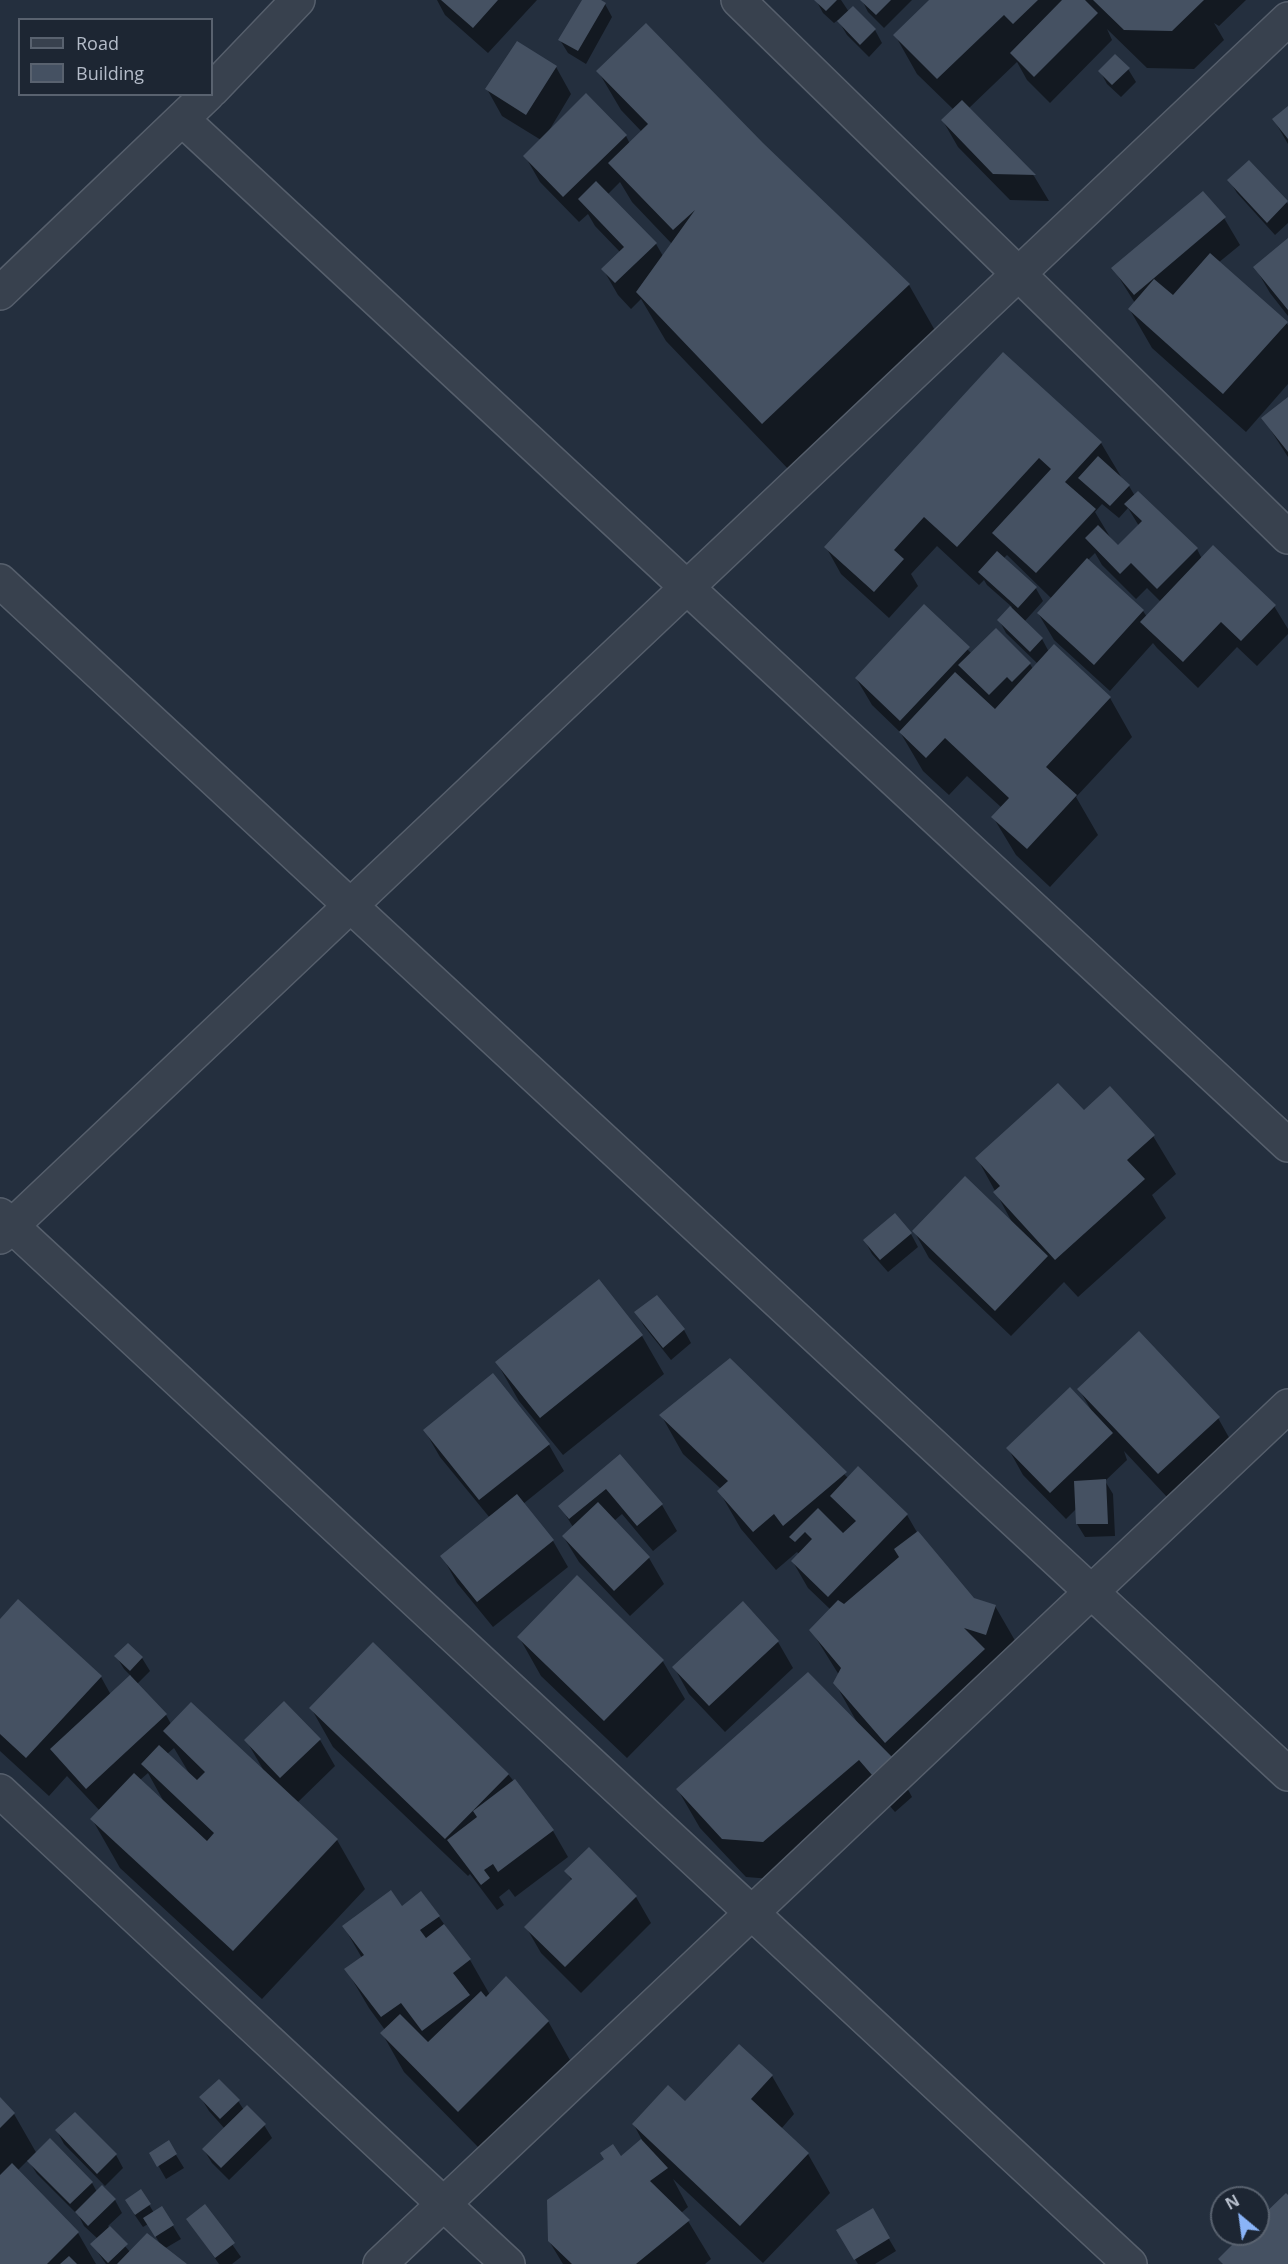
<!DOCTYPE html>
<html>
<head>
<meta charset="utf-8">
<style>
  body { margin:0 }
  #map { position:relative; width:1288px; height:2264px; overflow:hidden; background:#242f3e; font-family:"Open Sans",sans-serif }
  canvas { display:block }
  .legend { position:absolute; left:18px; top:18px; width:195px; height:78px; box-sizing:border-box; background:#1d2633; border:2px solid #59626f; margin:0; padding:8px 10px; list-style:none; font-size:18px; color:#b4bcc9 }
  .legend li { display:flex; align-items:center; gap:12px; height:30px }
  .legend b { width:30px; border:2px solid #59626f }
  .north { position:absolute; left:1210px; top:2186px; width:60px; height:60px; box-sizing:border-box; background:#1d2633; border:2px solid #59626f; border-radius:50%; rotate:331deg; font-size:16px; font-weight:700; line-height:24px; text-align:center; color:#b4bcc9 }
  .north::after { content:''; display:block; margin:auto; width:21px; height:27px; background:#8ab4f8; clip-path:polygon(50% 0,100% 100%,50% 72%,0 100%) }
</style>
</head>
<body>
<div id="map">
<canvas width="1288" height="2264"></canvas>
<ul class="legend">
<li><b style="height:8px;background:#38414e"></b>Road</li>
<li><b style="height:16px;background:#455162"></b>Building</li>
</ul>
<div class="north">N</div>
</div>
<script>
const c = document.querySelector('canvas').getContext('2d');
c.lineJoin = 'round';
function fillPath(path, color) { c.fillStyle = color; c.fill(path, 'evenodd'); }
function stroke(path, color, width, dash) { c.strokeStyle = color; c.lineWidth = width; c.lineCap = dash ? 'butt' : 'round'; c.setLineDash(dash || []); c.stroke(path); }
const shadow = new Path2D(`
  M437,0h100l-49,53 -43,-38z
  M584,0h14l7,4 7,13 -26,47 -18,-11 -8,-13z
  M816,0h25l8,12 26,18 7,13 -13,14 -22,-22 -9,-15 -4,3 -11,-10z
  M862,0h50l-28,28 -16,-16z
  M931,0h315l-27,26 -5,-3 10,17 -30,29 -47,-1 -40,-39 5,11 -62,63 -23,-23 -10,-18 -49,47 66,67 15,25 -39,-1 -52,-53 -15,-26 11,-11 -37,-36 -22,-39z
  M517,43l39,24 15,27 -24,40 79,2 4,8 12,-12 -21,-22 -23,-39 164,73 147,141 28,49 -146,138 -125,-131 -25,-42 -10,10 -13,-14 -15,-26 17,-17 -25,-26 -7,-12 -9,8 -39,-40 -15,-26 16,-16 -39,-24 -15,-27zM620,182l12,20 40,42 -9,12 -7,-12 -48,-50z
  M1128,69l8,13 -15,15 -14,-13 -7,-13z
  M1288,108v36l-14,-24z
  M1249,162l39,42v19l-13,12 -38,-42 -8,-13z
  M1203,193l21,25 16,27 -22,18 70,62v59l-42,48 -94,-84 -22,-38 5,-7 -22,-35z
  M1288,240v76l-18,-23 -15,-26z
  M1003,354l98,89 22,37 6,6 6,10 3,-3 59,56 5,10 72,47 14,23v5l-31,32 -20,-19 -39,41 -41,-40 -4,-5 -43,48 -56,-51 -16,-27 14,-14 -45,-44 -4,4 31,26 9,16 -19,21 18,17 7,13 5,-5 56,51 22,39 -56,60 22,38 -48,52 -34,-32 -23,-38 9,-9 -35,-32 -18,19 -26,-24 -23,-39 -28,-27 -16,-27 68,-72 48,48 58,10 3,5 5,-5 -32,-31 -7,-13 13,-13 -25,-22 -3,-5 -5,5 -42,-39 -26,28 7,12 -29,32 -48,-44 -15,-27zM1102,504l17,14 9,-10 11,18 -21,21 -8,-10 -15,-25zM1095,553l7,12 34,34 11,-11 14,14 -14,15 -4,-6 -55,-51z
  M1288,399v58l-25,-39z
  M1083,1112l70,24 23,38 -24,21 14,23 -88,79 -14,-15 -53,54 -82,-78 -15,-27 98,-9 -35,-64z
  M911,1234l7,13 -30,25 -16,-18 -7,-13z
  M657,1297l27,33 7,13 -20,17 -27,-34 -8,-13z
  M642,1336l22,38 -101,81 -44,-54 -22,-38z
  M730,1360l118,118 59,37 11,19 55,65 22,7 22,38 -118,129 13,24 -17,15 -13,-15 -97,83 -39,-3 -46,-49 -22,-38 180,-66 -23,-41 4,-8 -28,-45 20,-20 -23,-22 -15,-26 7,-7 -3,-3 -21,18 -35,-41 -22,-38 2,-2 -38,-35 -22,-39z
  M1079,1389l139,29 22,39 -59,55 -57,-61 3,9 -22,21 8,13 2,42 -30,1 -8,-13v-16l-11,11 -43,-44 -15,-27 83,-38z
  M425,1431l124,14 15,26 -41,33 30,37 15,26 -75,60 -36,-44 -15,-27 48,-38 -50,-61z
  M620,1456l42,49 15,26 -24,20 -31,-37 -8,7 35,37 15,26 -34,32 -51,-54 -16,-26 10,-9 -13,-21z
  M0,1621l101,56 10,18 20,-19 -7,-7 -8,-13 12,-11 14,13 8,13 -13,13 29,31 5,9 93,47 -18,-31h74l15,26 -38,37 40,37 28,49 -103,110 -142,-131 -28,-49 8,-8 -33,-35 -18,20 -49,-45zM174,1748l15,25 -22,-19zM148,1773l16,29 -24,-22z
  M519,1637l143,23 23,39 -58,59 -86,-82z
  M778,1642l15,26 -68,64 -36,-38 -15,-27z
  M311,1708l197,66 45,57 15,26 -53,40 -6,-8 -10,8 5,8 -7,5 -27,-36 -2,2 -135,-129z
  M566,1871l70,26 15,26 -70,70 -40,-40 -15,-26 46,-46z
  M401,1908l38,9 31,43 20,35 58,26 22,39 -90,89 -76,-77 -22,-39 3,-3 -16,-22 -23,-39 16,-11 -18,-31z
  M772,2076l22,38 -13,15 27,25 22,39 -67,70 -90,-84 15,28 -7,6 7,8 23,38 -6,5h-142l-14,-23 72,-83 21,-18 -8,-15 51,-22z
  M201,2098l37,3 6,9 20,15 8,13 -43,42 -17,-17 -8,-13 21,-21 -16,-18z
  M0,2100l14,14 23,40 55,29 5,9 18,8 7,13 -14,13 22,26 32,-5 -14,-23 -5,3 -9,-13 7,-23 13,22 8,-5 11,18 8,13 -17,10 20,15h-78l-14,-20 6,-5 -14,-13 -5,-10 -42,-42 -9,-14 -11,11 61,62 18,31h-96z
  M57,2131l59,24 7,13 -18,18 -41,-42z
  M168,2142l16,26 -18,11 -15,-26z
  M205,2206l36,51 -9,7h-13l-31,-44z
  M872,2210l24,41 -21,13h-17l-20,-33z`);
const building = new Path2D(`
  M441,0h57l-25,28z
  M582,0h19l5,3 -28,48 -20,-11z
  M814,0h23l-11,11z
  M860,0h31l-15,15z
  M929,0h109l-25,24 -9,-9 -67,64 -44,-44z
  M1062,0h23l13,13 -64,64 -24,-24z
  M1093,0h111l-32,31 -48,-1z
  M853,6l23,23 -16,16 -23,-24z
  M646,23l117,120 147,141 -148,140 -126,-132 59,-82 -22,20 -65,-67 40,-39 -52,-53z
  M517,41l40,25 -31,49 -41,-26z
  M1115,54l15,14 -18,17 -14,-14z
  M586,93l41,42 -64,62 -40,-41z
  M962,100l74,75 -43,-1 -52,-54z
  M1288,106v33l-16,-20z
  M1249,160l39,41 -21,22 -40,-43z
  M596,181l61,62 -42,40 -14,-14 23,-22 -46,-48z
  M1203,191l23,26 -92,78 -23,-27z
  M1288,238v72l-35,-43z
  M1210,253l78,69 -65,72 -95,-85 26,-30 19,16z
  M1003,352l99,90 -37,40 31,27 -60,64 -44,-40 59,-64 -12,-11 -82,89 -33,-30 -30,33 10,9 -30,33 -50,-45z
  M1288,397v55l-27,-34z
  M1098,456l32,29 -20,21 -32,-28z
  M1138,491l60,57 -41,41 -26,-26 -11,11 -35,-36 13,-13 20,20 24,-24 -18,-17z
  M1213,545l63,60 -35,36 -20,-19 -38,40 -43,-40z
  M997,551l40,36 -19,21 -40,-36z
  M1087,558l57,52 -50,55 -57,-52z
  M924,604l46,43 -70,74 -45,-43z
  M1010,606l33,32 -13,14 -33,-32z
  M996,628l35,35 -19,19 -5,-5 -18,18 -31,-30z
  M1054,644l57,53 -65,70 31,28 -50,54 -36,-32 18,-19 -64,-60 -19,20 -27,-26 56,-60 40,37z
  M1058,1083l26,27 26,-24 45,49 -28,25 18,19 -90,81 -62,-68 7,-6 -25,-28z
  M965,1176l83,80 -53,55 -83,-80z
  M895,1213l17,20 -32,27 -17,-20z
  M599,1279l44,56 -103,83 -45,-56z
  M657,1295l28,34 -22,19 -29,-36z
  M1139,1331l81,86 -62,57 -81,-85z
  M730,1358l117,114 -64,54 -9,-12 -21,18 -36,-41 11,-10 -69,-66z
  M493,1373l57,71 -71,56 -56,-70z
  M1070,1387l43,46 -63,60 -44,-45z
  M620,1454l43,50 -26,22 -31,-37 -37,30 -11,-13z
  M858,1466l50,48 -80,83 -37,-36 21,-22 -7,-7 -10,10 -6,-5 29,-29 25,25 13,-12 -26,-25z
  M1106,1479l2,45h-32l-2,-43z
  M517,1494l37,46 -77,62 -37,-46z
  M598,1502l52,55 -36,34 -52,-55z
  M918,1531l56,67 22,7 -10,30 -22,-7 21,21 -100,94 -52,-60 8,-15 -32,-38 29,-30 6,4 55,-47 -5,-8z
  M577,1575l87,85 -60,61 -87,-84z
  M18,1599l84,77 -76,82 -26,-24v-115z
  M743,1601l36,40 -70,65 -37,-39z
  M373,1642l136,132 -64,65 -136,-131z
  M128,1643l15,14 -13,14 -16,-15z
  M808,1672l84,85 -20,18 -13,-15 -96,82 -41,-3 -46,-50z
  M130,1675l37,39 -81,75 -36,-40z
  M284,1701l37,38 -41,39 -36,-38z
  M191,1702l147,137 -105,112 -143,-132 44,-46 73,68 7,-8 -73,-69 18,-19 38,35 8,-8 -42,-41z
  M515,1779l39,51 -56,42 -5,-8 -9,6 6,8 -9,7 -34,-45 30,-23 -4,-6z
  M589,1847l48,49 -72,71 -41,-40 48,-48 -8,-8z
  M391,1890l11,16 19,-15 19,25 -20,14 6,8 18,-14 27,35 -18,14 17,22 -48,36 -21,-28 -20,14 -37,-48 20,-14 -22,-29z
  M506,1976l43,45 -91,91 -78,-79 20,-19 28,28 53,-51 5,6z
  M739,2044l34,31 -22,24 58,54 -69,73 -108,-102 36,-39 17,16z
  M219,2079l21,21 -20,19 -21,-22z
  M0,2097l15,16 -15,15z
  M247,2105l19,19 -45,44 -19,-19z
  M75,2112l42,42 -20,20 -42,-44z
  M50,2138l43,44 -23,22 -43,-43z
  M641,2139l27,29 -18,13 40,39 -54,44h-64l-24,-23 -1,-41 57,-41 -4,-6 13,-9 8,12z
  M169,2140l8,14 -20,13 -8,-14z
  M12,2163l67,69 -32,32h-47v-89z
  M102,2185l14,14 -28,27 -13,-14z
  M141,2189l10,15 -16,11 -10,-15z
  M1286,2193l2,2v69h-65l-5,-5 25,-25h15v-14z
  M205,2204l30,39 -20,15 -29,-39z
  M162,2206l12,19 -19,12 -12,-19z
  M873,2208l17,30 -36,22 -18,-30z
  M110,2226l18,18 -20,19 -18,-19z
  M147,2233l40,31h-70z
  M69,2256l8,8h-17z`);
const minor = new Path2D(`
  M738,0l550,537
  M212,90l86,-90
  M183,120l1105,1025
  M0,293l208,-199
  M0,581l1288,1193
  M0,1215l1130,1049
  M0,1237l1288,-1218
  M0,1791l508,473
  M380,2264l908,-858`);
fillPath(shadow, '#0007');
fillPath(building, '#455162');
stroke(minor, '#565f6c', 36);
stroke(minor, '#38414e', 33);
</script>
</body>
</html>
